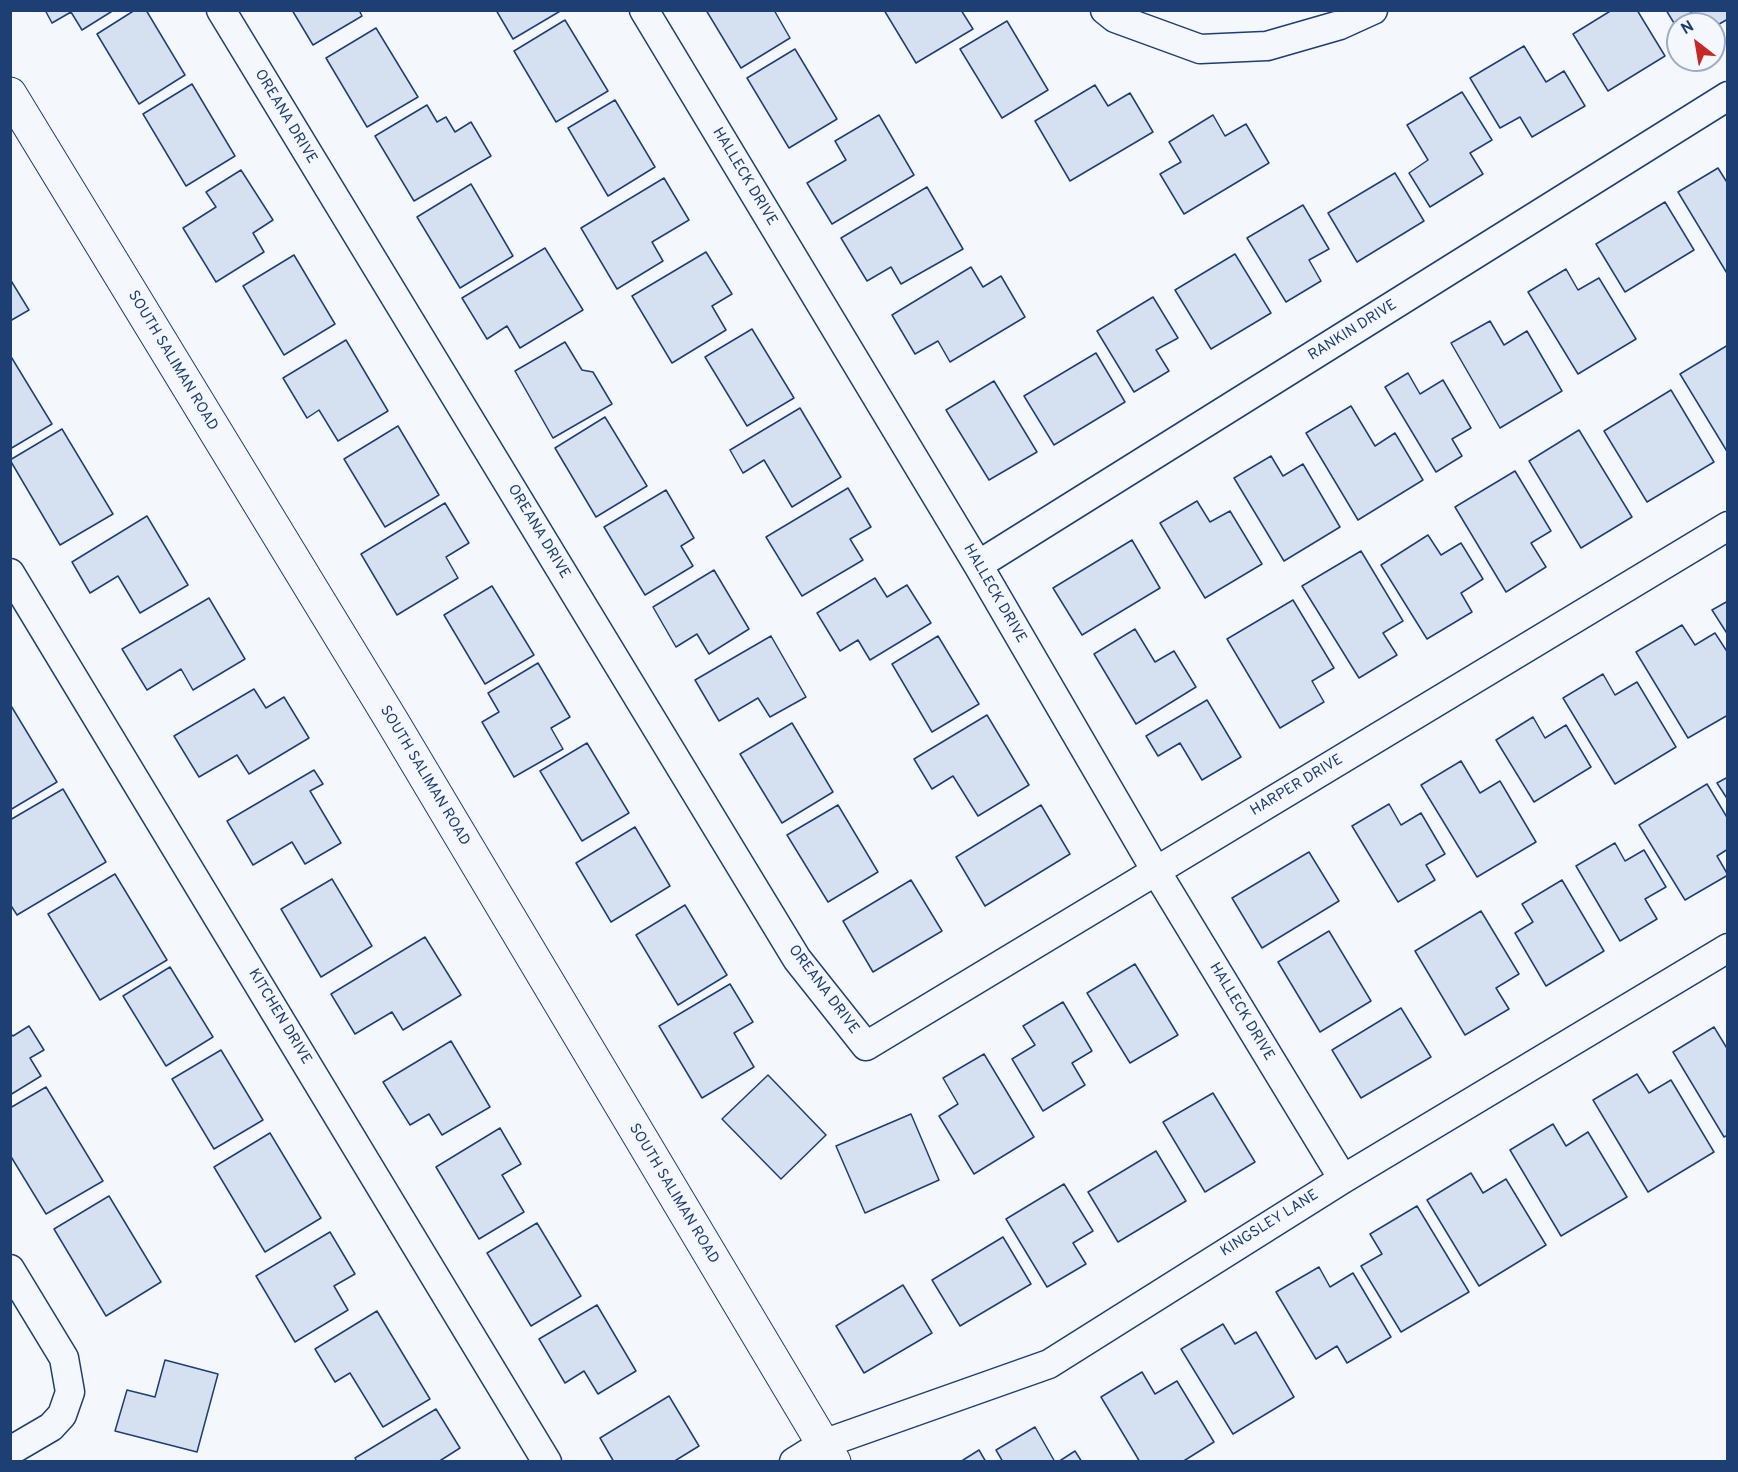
<!DOCTYPE html>
<html>
<head>
<meta charset="utf-8">
<style>
  body { margin:0 }
  #map { position:relative; width:1738px; height:1472px; overflow:hidden; background:#f4f7fb; font-family:Overpass,sans-serif }
  canvas { display:block }
  .frame { position:absolute; inset:0; border:12px solid #1d3f73; pointer-events:none }
  .north { position:absolute; left:1666px; top:12px; width:60px; height:60px; box-sizing:border-box; background:#f4f7fb; border:2px solid #9eadc5; border-radius:50%; rotate:329deg; font-size:16px; font-weight:700; line-height:24px; text-align:center; color:#1d3f73 }
  .north::after { content:''; display:block; margin:auto; width:21px; height:27px; background:#c62828; clip-path:polygon(50% 0,100% 100%,50% 72%,0 100%) }
</style>
</head>
<body>
<div id="map">
<canvas width="1738" height="1472"></canvas>
<div class="frame"></div>
<div class="north">N</div>
</div>
<script>
const c = document.querySelector('canvas').getContext('2d');
c.lineJoin = 'round';
function fillPath(path, color) { c.fillStyle = color; c.fill(path, 'evenodd'); }
function stroke(path, color, width, dash) { c.strokeStyle = color; c.lineWidth = width; c.lineCap = dash ? 'butt' : 'round'; c.setLineDash(dash || []); c.stroke(path); }
function drawText(font, color, halo, rows, align = 'center') {
  c.font = font + ' Overpass,sans-serif'; c.lineWidth = 4.5; c.setLineDash([]); c.textBaseline = 'middle'; c.strokeStyle = halo; c.fillStyle = color; for (const [text, x, y, turn = 0] of rows) {
    c.save(); c.translate(x, y); c.rotate((+turn || 0) * Math.PI / 180); c.textAlign = isNaN(turn) ? turn : align; if (halo) c.strokeText(text, 0, 0); c.fillText(text, 0, 0); c.restore();
  }
}
const building = new Path2D(`
  M45,10h69l-32,20 -11,-18 -19,11z
  M135,10h11l39,65 -46,29 -42,-70z
  M292,10h67l3,6 -49,29z
  M496,10h66l-49,29z
  M706,10h68l16,28 -49,30z
  M884,10h77l12,19 -57,34z
  M1612,10h25l28,46 -57,35 -35,-57z
  M1666,10h62v9l-14,8v-3h-12l-8,-13 -20,12z
  M565,20l43,71 -52,31 -42,-71z
  M1007,21l41,69 -46,28 -42,-69z
  M376,28l42,69 -51,30 -41,-69z
  M1524,46l22,36 18,-11 21,35 -53,31 -12,-20 -20,11 -30,-50z
  M795,49l42,70 -48,29 -42,-70z
  M192,84l43,72 -49,30 -43,-72z
  M1095,85l13,21 22,-13 23,39 -83,49 -35,-60z
  M1462,92l30,48 -22,13 13,21 -53,33 -21,-34 19,-13 -21,-35z
  M615,100l40,67 -47,29 -40,-68z
  M427,105l10,17 9,-5 9,15 16,-10 20,34 -77,45 -39,-65z
  M879,115l35,60 -82,49 -25,-41 39,-23 -11,-19z
  M1213,115l12,21 21,-12 23,39 -85,51 -24,-40 21,-12 -12,-20z
  M1718,168l10,16v91l-50,-83z
  M241,170l32,50 -20,13 11,19 -48,30 -33,-54 33,-21 -10,-15z
  M1395,173l29,48 -67,41 -29,-49z
  M664,178l25,42 -37,22 11,19 -46,28 -36,-61z
  M471,184l42,72 -53,32 -43,-71z
  M927,187l36,62 -62,35 -10,-17 -24,14 -26,-43z
  M1665,202l29,48 -69,42 -29,-48z
  M1303,205l26,44 -20,11 12,21 -35,21 -39,-64z
  M545,248l38,62 -63,38 -13,-22 -20,13 -25,-41z
  M706,252l26,42 -20,12 14,24 -54,33 -40,-67z
  M1235,254l36,59 -60,36 -36,-59z
  M294,255l41,69 -51,31 -41,-69z
  M971,267l12,20 18,-11 24,41 -75,45 -12,-21 -23,13 -23,-39z
  M1566,269l12,21 21,-12 37,61 -58,35 -50,-82z
  M10,279l19,31 -19,11z
  M1153,297l25,41 -22,12 13,21 -35,21 -37,-61z
  M1490,321l14,24 23,-14 35,60 -62,37 -49,-85z
  M752,329l42,69 -47,28 -42,-69z
  M346,340l42,71 -50,30 -19,-31 -12,8 -24,-40z
  M565,342l17,28 11,2 19,32 -59,34 -38,-67z
  M1728,345v108l-48,-79z
  M1096,353l29,49 -71,43 -30,-49z
  M10,355l42,69 -42,25z
  M1408,373l12,21 23,-14 28,48 -19,11 10,17 -26,16 -51,-85z
  M994,381l43,71 -48,28 -43,-70z
  M1671,390l43,72 -67,40 -43,-71z
  M1351,406l24,40 20,-13 28,47 -65,40 -52,-87z
  M800,408l41,69 -49,30 -28,-47 -21,13 -13,-23z
  M605,417l42,69 -51,31 -41,-69z
  M398,426l41,69 -54,32 -41,-68z
  M62,429l51,85 -53,31 -50,-85z
  M1579,430l53,87 -51,31 -52,-87z
  M1271,456l12,20 20,-12 37,63 -56,34 -50,-83z
  M1515,471l36,60 -20,12 15,24 -40,25 -51,-85z
  M848,488l23,39 -21,12 13,21 -61,36 -36,-59z
  M666,490l28,48 -13,8 12,20 -48,29 -41,-68z
  M1197,501l13,21 20,-11 32,53 -57,34 -45,-75z
  M445,503l24,40 -23,14 12,21 -61,37 -36,-61z
  M147,516l41,69 -48,28 -22,-37 -28,17 -18,-31z
  M1428,535l13,20 20,-12 22,36 -22,14 11,19 -45,27 -46,-74z
  M1132,540l28,48 -78,47 -29,-47z
  M1361,551l42,70 -20,12 14,22 -38,23 -57,-92z
  M714,570l35,59 -40,25 -12,-20 -21,13 -23,-40z
  M875,578l12,19 20,-12 24,38 -61,37 -12,-20 -18,11 -23,-38z
  M492,586l42,69 -49,29 -41,-69z
  M209,598l36,61 -52,31 -12,-21 -34,21 -25,-41z
  M1293,600l41,68 -22,13 12,21 -44,26 -53,-89z
  M1728,601v34l-16,-25z
  M1682,625l13,20 20,-12 13,20v62l-40,23 -52,-86z
  M1135,629l20,33 19,-11 22,36 -60,37 -42,-70z
  M771,636l35,61 -36,20 -12,-19 -39,23 -24,-41z
  M938,636l41,68 -47,28 -40,-68z
  M538,663l32,54 -19,11 12,21 -49,28 -32,-55 17,-10 -11,-19z
  M1603,674l12,21 22,-13 39,65 -61,37 -52,-86z
  M254,689l12,19 18,-11 25,41 -60,36 -12,-19 -38,22 -25,-41z
  M1207,700l34,57 -39,23 -22,-37 -22,13 -12,-20z
  M10,704l47,78 -47,28z
  M987,715l42,70 -51,31 -25,-40 -21,13 -18,-30z
  M1533,717l12,21 21,-13 25,42 -57,35 -38,-62z
  M792,723l41,69 -51,31 -42,-69z
  M587,743l42,70 -47,28 -42,-70z
  M1461,761l19,32 20,-12 36,61 -59,35 -56,-92z
  M314,770l9,14 -13,7 31,52 -36,21 -13,-22 -39,23 -26,-44z
  M1728,777v23l-11,-17z
  M1707,784l21,35v30l-11,7 11,19 -43,25 -46,-75z
  M63,789l43,73 -89,53 -7,-11v-84z
  M1389,804l12,21 20,-12 24,41 -19,11 9,15 -37,22 -46,-76z
  M838,805l40,67 -50,30 -41,-67z
  M1041,805l29,49 -85,52 -29,-49z
  M635,827l35,59 -59,36 -35,-59z
  M1615,843l10,18 19,-11 22,37 -21,12 12,20 -37,22 -44,-75z
  M1309,852l30,49 -77,47 -30,-50z
  M115,874l52,86 -67,40 -52,-86z
  M332,879l40,67 -51,31 -40,-68z
  M911,880l31,51 -69,41 -30,-51z
  M1562,880l42,71 -58,35 -31,-53 18,-11 -11,-18z
  M685,905l42,70 -49,30 -42,-70z
  M1481,911l38,63 -23,14 13,21 -44,26 -50,-84z
  M1329,931l42,70 -51,31 -42,-70z
  M425,937l36,58 -58,35 -11,-18 -37,22 -24,-40z
  M1135,964l43,71 -48,28 -43,-70z
  M170,967l43,70 -47,29 -43,-70z
  M730,984l23,38 -19,11 20,34 -52,31 -43,-72z
  M1063,1002l29,49 -20,12 13,22 -42,26 -31,-52 23,-14 -12,-19z
  M1401,1008l30,49 -70,41 -29,-48z
  M29,1026l15,24 -14,8 11,18 -31,19v-62l3,3z
  M1714,1027l14,23v85l-4,2 -51,-85z
  M451,1041l39,66 -48,28 -13,-21 -19,11 -27,-43z
  M221,1050l42,70 -49,29 -42,-70z
  M984,1054l50,83 -60,37 -35,-58 19,-12 -15,-26z
  M1637,1074l12,19 22,-13 43,72 -66,40 -55,-92z
  M768,1075l58,60 -45,44 -59,-60z
  M46,1087l57,94 -57,33 -36,-59v-47z
  M1213,1093l42,69 -50,30 -42,-70z
  M911,1114l28,66 -74,33 -29,-67z
  M1553,1124l13,22 22,-14 39,65 -66,39 -51,-86z
  M500,1128l21,36 -19,11 22,37 -45,27 -43,-72z
  M270,1133l51,85 -56,34 -51,-85z
  M1156,1151l30,50 -68,41 -30,-50z
  M1471,1173l12,20 23,-14 40,66 -67,41 -52,-86z
  M1064,1184l29,47 -20,12 13,21 -39,23 -41,-68z
  M109,1196l52,86 -55,34 -52,-87z
  M1417,1206l52,86 -68,40 -40,-66 21,-12 -12,-20z
  M537,1223l44,73 -50,30 -44,-73z
  M330,1232l25,42 -21,12 14,24 -53,32 -39,-66z
  M1003,1237l28,47 -71,42 -28,-46z
  M1319,1267l11,20 23,-14 38,64 -44,26 -10,-17 -21,13 -40,-67z
  M903,1285l29,48 -68,40 -28,-47z
  M597,1305l39,66 -38,23 -14,-23 -19,12 -26,-44z
  M377,1311l53,88 -47,28 -33,-54 -15,9 -20,-33z
  M1223,1324l12,20 21,-12 38,65 -61,37 -52,-85z
  M165,1360l53,14 -21,78 -82,-21 12,-41 28,7z
  M1142,1372l13,22 22,-13 37,61 -32,20h-42l-39,-65z
  M669,1396l30,50 -26,16h-59l-14,-24z
  M436,1409l24,39 -22,14h-81l-2,-4z
  M1035,1427l20,35h-52l-7,-12z
  M979,1450l7,12h-26z
  M1075,1451l7,11h-24z`);
const street = new Path2D(`
  M221,10l576,949 69,87 862,-520
  M644,10l334,555 178,306 187,308
  M1105,10l10,8 85,31 67,-3 73,-21 33,-15
  M978,565l750,-469
  M10,573l537,889
  M10,1269l54,89 6,34 -8,23 -11,12 -41,24
  M794,1462l29,-18 226,-80 294,-185 385,-231`);
const secondary = new Path2D(`
  M10,94l382,627 442,741`);
const streetNames = [
  ["OREANA DRIVE",285,117,59],
  ["HALLECK DRIVE",744,177,59],
  ["RANKIN DRIVE",1353,331,-32],
  ["SOUTH SALIMAN ROAD",172,361,59],
  ["OREANA DRIVE",538,532,59],
  ["HALLECK DRIVE",994,594,60],
  ["SOUTH SALIMAN ROAD",424,776,59],
  ["HARPER DRIVE",1297,786,-31],
  ["OREANA DRIVE",823,990,53],
  ["HALLECK DRIVE",1241,1012,59],
  ["KITCHEN DRIVE",279,1017,59],
  ["SOUTH SALIMAN ROAD",673,1194,59],
  ["KINGSLEY LANE",1270,1224,-32]
];
fillPath(building, '#d5e0f0');
stroke(building, '#1d3f73', 1.5);
stroke(street, '#1d3f73', 31);
stroke(secondary, '#1d3f73', 35);
stroke(street, '#f4f7fb', 28);
stroke(secondary, '#f4f7fb', 33);
drawText('15px', '#1d3f73', '#f4f7fb', streetNames);
</script>
</body>
</html>
